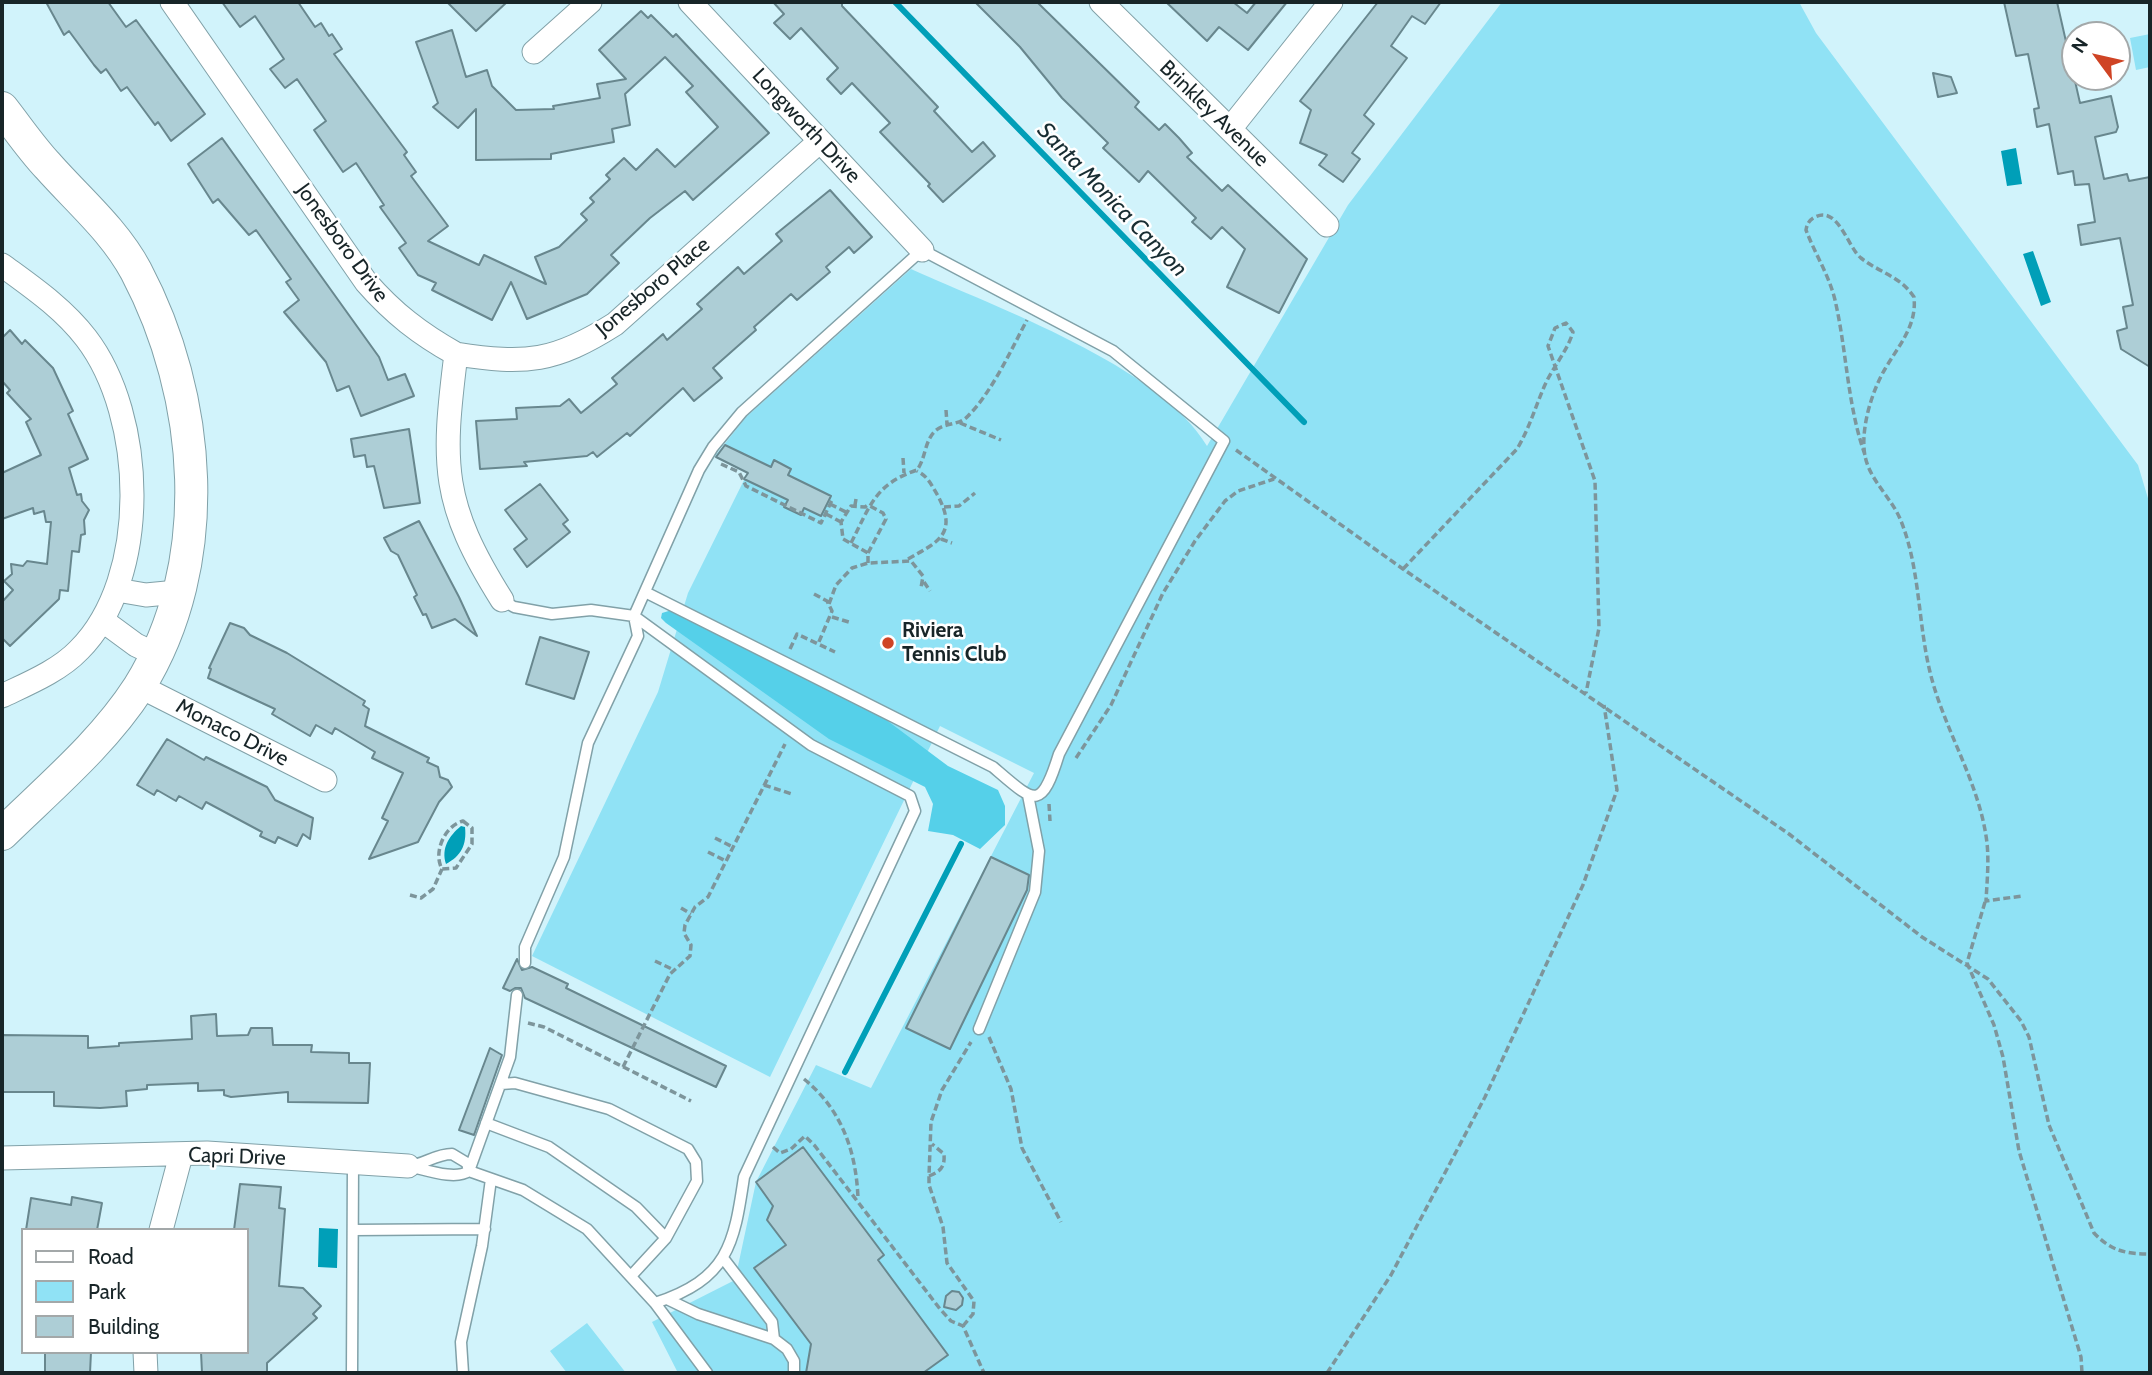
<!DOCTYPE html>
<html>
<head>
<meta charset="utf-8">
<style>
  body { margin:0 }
  #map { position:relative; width:2152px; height:1375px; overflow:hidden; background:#d1f3fb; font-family:Cabin,sans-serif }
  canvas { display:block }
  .frame { position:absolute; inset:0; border:4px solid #182528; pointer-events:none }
  .legend { position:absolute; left:21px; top:1228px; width:228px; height:126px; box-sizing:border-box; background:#fff; border:2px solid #a3a8a9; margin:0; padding:9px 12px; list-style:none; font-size:21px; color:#182528 }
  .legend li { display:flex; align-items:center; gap:14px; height:35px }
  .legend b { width:35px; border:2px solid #a3a8a9 }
  .north { position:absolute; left:2061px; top:21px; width:70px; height:70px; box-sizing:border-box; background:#fff; border:2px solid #a3a8a9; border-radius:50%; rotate:303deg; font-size:19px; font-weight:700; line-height:28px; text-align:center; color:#182528 }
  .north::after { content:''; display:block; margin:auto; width:24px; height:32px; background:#cf4425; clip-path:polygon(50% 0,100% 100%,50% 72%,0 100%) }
</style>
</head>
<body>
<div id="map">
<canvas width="2152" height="1375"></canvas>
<div class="frame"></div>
<ul class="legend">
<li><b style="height:9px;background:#fff"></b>Road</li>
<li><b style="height:19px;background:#90e2f5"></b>Park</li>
<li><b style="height:19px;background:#adced6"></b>Building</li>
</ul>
<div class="north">N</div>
</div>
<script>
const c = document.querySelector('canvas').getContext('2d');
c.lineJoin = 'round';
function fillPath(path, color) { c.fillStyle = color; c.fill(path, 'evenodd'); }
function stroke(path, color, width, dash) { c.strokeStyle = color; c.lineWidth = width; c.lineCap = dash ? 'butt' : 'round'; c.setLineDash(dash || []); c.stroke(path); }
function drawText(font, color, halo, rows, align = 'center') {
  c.font = font + ' Cabin,sans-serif'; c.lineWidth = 5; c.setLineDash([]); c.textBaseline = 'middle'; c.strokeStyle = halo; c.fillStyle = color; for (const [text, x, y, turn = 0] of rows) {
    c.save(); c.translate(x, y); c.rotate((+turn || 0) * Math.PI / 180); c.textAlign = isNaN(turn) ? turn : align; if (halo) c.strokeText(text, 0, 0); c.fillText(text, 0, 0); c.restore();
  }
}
const green = new Path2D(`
  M1502,2h297l17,31 322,432 12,40v868h-1472l-26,-51 83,-42 21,-98 60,-117 55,23 163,-315 -94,-47 -170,351 -238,-121 126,-264 30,-99 60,-121 -33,-16 31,-39 165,-148c86,39 249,97 296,177l141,-241z
  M2150,34v33l-14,3 -6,-32z
  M587,1323l39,50h-59l-17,-22z`);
const forest = new Path2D(`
  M672,610l209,106 67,50 50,24 7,16v19l-25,24 -27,-14 -25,-4 5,-27 -8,-17 -96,-48 -163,-116 -5,-5 1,-5z`);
const water = new Path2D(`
  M2016,148l6,36 -15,2 -6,-35z
  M2033,251l18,51 -10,4 -18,-52z
  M461,826l4,1c2,18 -4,29 -19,37 -5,-16 3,-28 15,-38z
  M319,1228l19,1 -1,39 -19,-1z`);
const stream = new Path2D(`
  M895,2l409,420
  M845,1072l116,-228`);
const building = new Path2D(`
  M46,2h62l18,25 10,-7 69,94 -34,27 -13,-19 -3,3 -28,-38 -6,4 -15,-22 -5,4 -7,-8 -25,-34 -5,4z
  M222,2h76l17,25 6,-4 8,13 3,-2 10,15 -8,5 73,98 -3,3 12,17 -5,4 37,50 -20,15 51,24 5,-10 62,29 -11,-27 24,-10 28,-27 -6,-6 13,-12 -4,-4 20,-19 -4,-4 18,-17 12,12 21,-21 18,18 43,-40 -32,-35 7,-6 -28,-29 -40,37 5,31 -18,4 2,13 -63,12v5l-75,1v-51l-18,19 -25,-21 5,-4 -22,-61 36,-12 14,47 21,-7 5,16 24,24 38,-1 -1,-3 47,-8 -3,-14 29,-5 -27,-29 42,-39 7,7 3,-3 22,22 3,-3 93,99 -76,67 -8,-9 -35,27 -39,37 8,8 -32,31 -60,25 -16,-37 -19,38 -60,-30 4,-7 -18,-8 -19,-27 7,-5 -26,-36 4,-2 -28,-42 -13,9 -29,-42 12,-9 -29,-42 -12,9 -15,-19 14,-10 -29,-43 -15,11z
  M447,2h60l-31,29z
  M773,2h69v4l96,101 -4,4 38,41 11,-10 12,14 -52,46 -15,-16 2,-2 -50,-52 10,-9 -38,-40 -11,11 -14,-15 11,-11 -37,-40 -11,11 -16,-16 10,-9z
  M975,2h62l102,100 -4,5 24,23 6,-6 14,14 13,15 -5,4 35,34 6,-6 79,74 -28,54 -52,-26 18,-38 -23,-22 -11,12 -19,-17 4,-4 -48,-47 -9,11 -36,-34 5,-5 -46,-45 -42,-51z
  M1166,2h67l14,11 9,-11h31l-39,48 -29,-23 -12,14z
  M1378,2h63l-16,22 -13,-8 -21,30 16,12 -43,57 10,9 -22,29 8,6 -17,23 -24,-17 8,-10 -27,-12 11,-33 -11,-9z
  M2004,2h53l23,101 31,-7 7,31 -2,5 -21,5 9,42 23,-5 2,7 21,-4v190l-29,-18 -4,-18 10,-3 -4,-21 10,-2 -13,-67 -39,7 -3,-20 17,-3 -6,-38 -14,1 -2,-14 -15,3 -9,-50 -12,3 -3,-18 5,-1 -11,-54 -12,2z
  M1933,73l18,4 6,16 -19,4z
  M222,138l157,219 9,23 17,-6 9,22 -53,20 -12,-30 -12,5 -11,-29 -42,-50 15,-12 -13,-18 5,-3 -35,-49 -7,5 -31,-36 -5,4 -25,-39z
  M830,190l42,47 -18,16 -5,-6 -23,20 4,5 -33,28 -6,-6 -37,33 2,3 -43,38 9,10 -28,23 -11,-13 -53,48 -3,-3 -30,24 -4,-5 -6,4 -63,6 3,4 -47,3 -4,-48 41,-2 -1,-11 44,-2 9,-7 12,14 36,-29 -5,-6 35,-30 16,-14 4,6 35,-31 -5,-5 41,-37 6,7 38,-33 -6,-7z
  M10,330l12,14 3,-4 28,28 20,43 -5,3 20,45 -19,9 8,27 4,-1 1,7 7,9 -5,10 1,14 -4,1 -2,17 -7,-1 -4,40 -8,-1 -1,9 -49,47 -8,-8v-36l11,-12 -9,-9 8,-7 -1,-10 12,2 4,-5 20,3 4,-42h-5l-2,-11 -10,3 -1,-6 -31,11v-46l39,-18 -15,-33 5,-3 -24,-26 3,-3 -8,-9v-43z
  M409,429l11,74 -36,5 -10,-42 -7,1 -2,-12 -11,2 -3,-18z
  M725,445l46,22 3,-7 17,9 -3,6 43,21 -10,20 -17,-8 -3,7 -17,-8 4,-7 -44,-21 4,-6 -32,-16z
  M540,484l28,36 -5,4 7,8 -43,35 -13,-18 13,-10 -22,-29z
  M419,521l40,76 18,39 -22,-17 -23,9 -6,-14 -3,1 -9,-18 3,-2 -19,-40 -7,-4 -7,-13z
  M230,623l14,5 6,7 37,18 78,48 -2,4 6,4 -4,17 64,32 -2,4 11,5 2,10 8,3 4,7 -13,15 -21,40 -49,17 19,-38 -6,-3 21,-45 -31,-15 3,-6 -40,-24 -3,6 -16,-9 -6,11 -38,-22 3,-5 -67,-31 3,-9 -2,-1z
  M540,637l49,15 -15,47 -48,-15z
  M167,739l37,21 2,-3 61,30 8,13 38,18 -3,21 -7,-5 -6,12 -19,-9 -3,6 -15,-7 2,-4 -56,-30 -4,7 -23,-13 -3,5 -19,-11 -3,5 -17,-10z
  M991,857l38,18 -2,15 -77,159 -44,-21z
  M517,959l5,11 10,-3 36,17 -2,4 160,78 -10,21 -191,-89 -4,-10h-6l-5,3 -7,-3z
  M216,1014l1,22 31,-1 3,-7h21l1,17h39l-1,7 38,1v10h21l-2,40 -80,-1v-10l-57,5 -7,-2v-5l-26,1v-8l-51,2v4l-21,2 1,15 -27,2 -46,-2v-14h-52v-57l86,1v12l31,-2v-3l73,-4 -1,-23z
  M490,1048l12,7 -28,80 -15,-5z
  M803,1147l81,108 -6,5 70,95 -25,18h-117l5,-29 -57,-76 32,-23 -19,-25 6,-14 -17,-24z
  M240,1184l41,3 -2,21 6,1 -6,77 24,2 18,18 -8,8 4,4 -50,45v10h-65l-1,-21h46v-122h-13z
  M72,1197l30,6 -5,27h-71l5,-32 40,7z
  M952,1291l7,1 4,6 -1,7 -6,5 -12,-3 2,-11z
  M45,1352h46l-1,21h-45z`);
const path = new Path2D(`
  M946,410l1,14
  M960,423l41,17
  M1236,450l167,119 386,265 133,103 66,42 33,42 8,16 20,88 45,108c17,18 32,21 56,21
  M1865,455c-18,-51 -18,-103 -30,-155 -6,-25 -20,-46 -29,-70 1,-6 3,-10 9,-13 23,-12 33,31 46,41 19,15 39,18 53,39 3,29 -15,48 -29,72 -13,22 -25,60 -20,87 5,25 27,42 36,65 19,47 17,102 29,151 14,58 50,111 57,171 2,19 0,39 -1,58l36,-5
  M903,458l1,15
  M721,464l18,8 7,14 75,37 11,-23
  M830,504l16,8
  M855,505l1,-6
  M944,507l15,-1 16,-13
  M826,514l15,8
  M941,539l11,4
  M851,543c19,-37 24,-59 66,-73 9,-12 7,-28 18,-39 10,-9 24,-5 33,-15 24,-24 43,-66 59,-96
  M868,553l18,-34 -3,-6 -13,-7
  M908,559c30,-17 50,-25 30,-63 -6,-10 -10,-20 -21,-25
  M868,563v-10l-25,-14 -2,-17 10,-16 14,1 4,-3
  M1403,569l114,-120c12,-20 18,-41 27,-62 8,-19 23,-35 29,-55l-7,-9 -11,5 -7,18 47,135 4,147 -13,65
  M924,582l6,9
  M814,594l13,7 5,10 -14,33
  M829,604l7,-19 16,-17 16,-5 43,-2 12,15 -2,12
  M832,617l20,6
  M790,649l7,-15 38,18
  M1076,758l35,-53 52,-112 32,-52 30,-40 13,-10 36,-12
  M764,785l28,9
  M1049,804l1,17
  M463,821l9,7v16l-16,24 -14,1c-9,-16 2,-43 21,-48z
  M715,838l18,9
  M708,852l18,9
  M410,895l11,3 12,-9 9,-20
  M1985,902l-18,61 27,62 9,32 16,94 62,206 1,16
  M681,908l10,6
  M655,961l19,9
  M528,1023l16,4 147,74
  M989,1037l22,52 11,59 39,74
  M623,1067l47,-93 20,-18 1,-11 -7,-12 1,-8 10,-18 13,-10 77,-153
  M804,1079c38,31 52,72 54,119
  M773,1147l7,6 11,-4 14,-13 10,10 125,163 11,12 12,5 21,47
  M929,1176c12,-5 16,-9 15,-22l-12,-10
  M963,1326l10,-12 1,-13 -27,-38 -4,-36 -14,-42v-9l2,-54 11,-32 29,-48
  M1327,1373l64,-98 94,-178 98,-212 34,-95 -13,-85`);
const service = new Path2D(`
  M502,600l12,7 38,7 39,-4 43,6 177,129 99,51 5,15 -171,366c-10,68 -16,102 -89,126l-68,-74 -64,-39 -54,-19 41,-114 7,-62
  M525,963v-16l39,-90 24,-114 50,-107 -4,-20 65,-146 14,-23 29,-35 180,-162 191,101 111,90 -165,313c-18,58 -24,49 -66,13l-348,-175
  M979,1029l56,-137 4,-41 -11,-56
  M501,1084l14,-1 94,26 79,40 8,13 1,19 -31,57 -35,38
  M486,1123l63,24 87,60 30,31
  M452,1154l15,9 2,8c-14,10 -45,-2 -61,-5 16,-1 27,-12 44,-12z
  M353,1230l132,-1
  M723,1258l49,64 2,17
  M667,1299l31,15 76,25 13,10 7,12v12
  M655,1303l52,70
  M352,1373l1,-210
  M463,1373l-2,-31 21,-96 9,-67`);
const minor = new Path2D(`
  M172,2l194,280c27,31 54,52 90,72 -14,111 -15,149 46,246
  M690,2l232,248
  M1101,2l226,223
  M534,52l56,-50
  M1230,129l101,-127
  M2,265c30,22 61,43 84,73 60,78 65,240 -7,312 -20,21 -52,34 -77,46
  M456,354c70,11 99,8 159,-30l205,-183
  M117,590l29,5 31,-3
  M102,620l34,25 19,9
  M139,686l186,94
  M2,1158l205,-5 201,13
  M161,1230l20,-75
  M145,1352l1,21`);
const secondary = new Path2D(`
  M2,108c15,19 29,40 46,58 30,34 66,64 88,105 66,125 80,292 3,416 -36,56 -90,101 -137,147`);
const markers = [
  [888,643,7,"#cf4425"]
];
const streetNames = [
  ["Brinkley Avenue",1214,114,44],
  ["Longworth Drive",806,126,47],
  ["Jonesboro Drive",342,243,54],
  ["Jonesboro Place",653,287,-40],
  ["Monaco Drive",232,733,27],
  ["Capri Drive",237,1157,2]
];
const poiNames = [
  ["Riviera",902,631],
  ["Tennis Club",902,655]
];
const waterNames = [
  ["Santa Monica Canyon",1112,200,46]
];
fillPath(green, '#90e2f5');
fillPath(forest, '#55d0e9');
fillPath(water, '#009fb8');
stroke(stream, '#009fb8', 6);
fillPath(building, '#adced6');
stroke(building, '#68878e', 2);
stroke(service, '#81a1a8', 13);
stroke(minor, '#81a1a8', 25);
stroke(secondary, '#81a1a8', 34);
stroke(path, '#7d959b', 3.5, [7, 3.5]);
stroke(service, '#fff', 10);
stroke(minor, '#fff', 23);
stroke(secondary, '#fff', 32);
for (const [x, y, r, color] of markers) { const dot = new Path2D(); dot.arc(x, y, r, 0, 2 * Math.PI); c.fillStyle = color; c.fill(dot); stroke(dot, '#fff', 2.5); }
drawText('21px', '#182528', '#fff', streetNames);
drawText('bold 21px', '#182528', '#fff', poiNames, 'left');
drawText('italic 23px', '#182d32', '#fff', waterNames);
</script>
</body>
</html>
